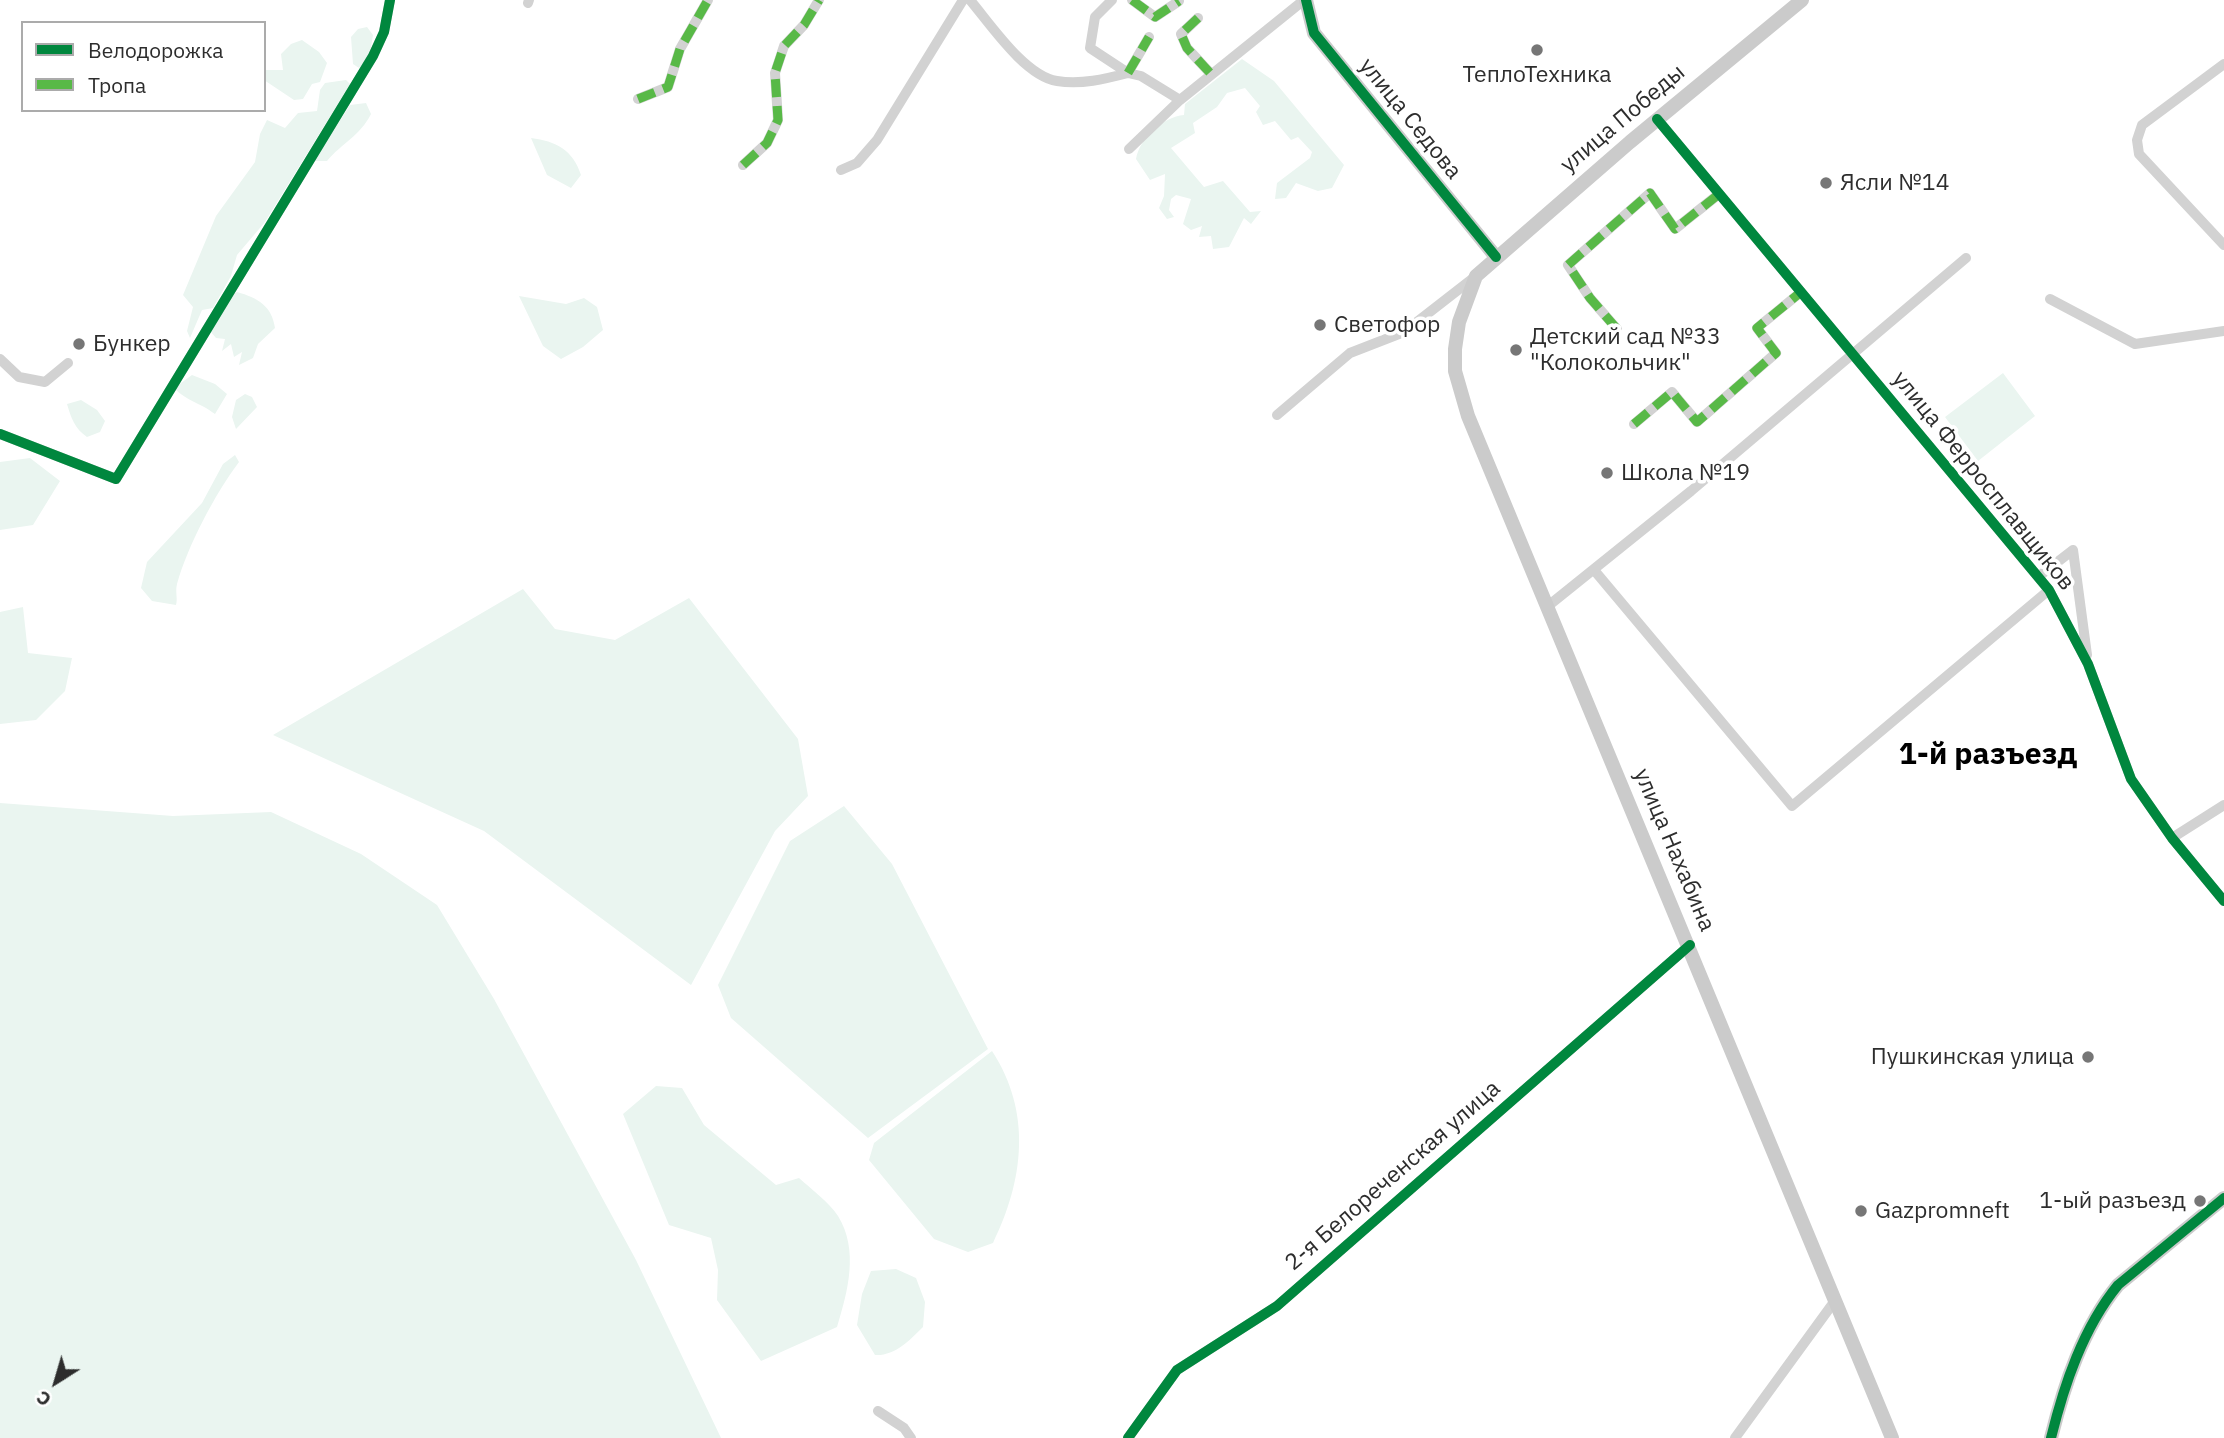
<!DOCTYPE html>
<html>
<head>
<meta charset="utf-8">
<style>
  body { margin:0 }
  #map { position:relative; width:2224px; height:1438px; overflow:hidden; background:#fff; font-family:"IBM Plex Sans",sans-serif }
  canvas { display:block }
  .legend { position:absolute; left:21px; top:21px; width:245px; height:91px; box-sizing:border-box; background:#fff; border:2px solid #ababab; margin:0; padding:9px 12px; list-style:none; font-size:21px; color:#2d2d2d }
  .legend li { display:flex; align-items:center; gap:14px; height:35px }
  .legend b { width:35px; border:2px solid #ababab }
  .north { position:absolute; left:21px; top:1347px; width:70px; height:70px; -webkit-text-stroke:5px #fff; paint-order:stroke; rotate:217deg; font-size:19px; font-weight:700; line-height:28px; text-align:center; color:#2d2d2d }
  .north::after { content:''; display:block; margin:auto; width:24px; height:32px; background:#2d2d2d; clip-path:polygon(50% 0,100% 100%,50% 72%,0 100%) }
</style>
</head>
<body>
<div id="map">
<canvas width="2224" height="1438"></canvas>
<ul class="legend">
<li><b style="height:9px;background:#00873e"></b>Велодорожка</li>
<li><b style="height:9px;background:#58b947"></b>Тропа</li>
</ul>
<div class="north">С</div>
</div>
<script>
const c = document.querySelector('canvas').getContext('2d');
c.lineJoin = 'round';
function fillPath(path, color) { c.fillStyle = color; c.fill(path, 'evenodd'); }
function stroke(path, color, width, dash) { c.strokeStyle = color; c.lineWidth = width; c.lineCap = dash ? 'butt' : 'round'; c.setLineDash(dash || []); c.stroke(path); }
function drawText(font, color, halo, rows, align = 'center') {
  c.font = font + ' "IBM Plex Sans",sans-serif'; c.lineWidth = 7; c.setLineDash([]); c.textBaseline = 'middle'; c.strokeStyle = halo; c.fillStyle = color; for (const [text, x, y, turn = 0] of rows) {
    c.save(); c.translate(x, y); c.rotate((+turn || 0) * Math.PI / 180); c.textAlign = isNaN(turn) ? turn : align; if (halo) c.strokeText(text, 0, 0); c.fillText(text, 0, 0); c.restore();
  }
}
const green = new Path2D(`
  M367,27l6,8 -4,24 -10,9 -6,-4 -2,-27 7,-8z
  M302,40l17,12 8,11 -7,19 -8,2 -9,15 -9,1 -30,-20v-10h19l-2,-16 10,-10z
  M1242,59l32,22 70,84 -12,23 -14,3 -22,-8 -10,15 -11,1 2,-16 33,-25 2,-6 -14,-15 -7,3 -16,-19 -12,4 -7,-13 4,-6 -15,-18 -18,5 -10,14 -24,16 2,10 -24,15 33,39 19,-6 27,31 11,-1 -10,13 -7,-6 -15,29 -16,2 -2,-13 -12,1 3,-11 -11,4 -8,-6 8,-25 -15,-4 -5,4 -2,11 5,7 -7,2 -8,-11 5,-12 1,-22 -15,6 -14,-21c4,-22 27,-42 48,-44l1,-11z
  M346,80l4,4 -85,138 -28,33 -6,21 -18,32 -11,2 -12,28 -3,-7 6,-24 -10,-12 33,-79 39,-54 5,-28 7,-14 18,8 13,-15 19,-2 3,-21 5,-7z
  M366,103l5,11c-11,22 -29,29 -44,47h-13l36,-56z
  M531,138c25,3 42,12 50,37l-10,13 -24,-13z
  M237,292c21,6 35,14 38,36l-17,16 -5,14 -14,7 3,-13 -8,5 -3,-13 -9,7 3,-12 -9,-1 -6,-7 19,-34z
  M519,296l47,8 18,-6 13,9 6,23 -20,17 -22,12 -18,-13z
  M2003,373l32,43 -57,45 -33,-44z
  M192,375l23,9 12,10 -12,20c-16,-12 -27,-12 -41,-26z
  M245,394l7,3 5,10 -21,22 -4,-12 4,-17z
  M81,400l16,10 8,11 -5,11 -13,5c-12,-8 -16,-19 -20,-33z
  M235,455l4,7c-24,32 -51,83 -62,122 -2,8 1,14 -1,21l-24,-4 -11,-13 6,-26 55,-59 21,-39z
  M30,458l30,23 -27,44 -33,5v-68z
  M523,589l32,40 60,11 74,-42 109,141 10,57 -33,35 -84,154 -207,-154 -211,-96z
  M23,607l5,46 44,5 -7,33 -29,29 -36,4v-112z
  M0,803l173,13 98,-4 90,42 76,51 57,94 142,261 85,178h-721z
  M844,806l48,58 96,185 -120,89 -137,-120 -13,-33 72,-144z
  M992,1051c40,61 32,129 1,192l-25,9 -34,-13 -65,-79 5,-17z
  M656,1086l26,2 22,37 72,60 23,-7c12,11 30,24 39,38 21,34 10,75 -1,111l-76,34 -44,-61 1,-30 -7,-32 -42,-13 -46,-111z
  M896,1269l20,9 9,24 -2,25c-14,14 -28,29 -48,28l-18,-30 5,-31 9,-23z`);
const street = new Path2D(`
  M970,0c21,25 55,76 87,81 24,4 48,-2 71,-8
  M1112,0l-17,17 -5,31 38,25 13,3 39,24
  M1132,0l23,17 24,-16
  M528,3l1,-3
  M1198,18l-17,16 6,14 24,26
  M2224,64l-82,61 -5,15 2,14 85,91
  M1128,73l21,-36
  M638,99l30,-12 12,-38 28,-49
  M1657,119l392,471 39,74 43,115 41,59 52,63
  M1129,149l51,-49 124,-100
  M743,165l24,-22 11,-23 -3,-47 9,-27 20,-21 15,-25
  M841,170l16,-7 20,-23 86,-140
  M2050,299l85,45 89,-13
  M1617,329l-27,-31 -22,-33 82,-72 25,36 44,-35
  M0,359l19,18 26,5 23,-19
  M1277,415l73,-62 54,-21 72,-56
  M1634,424l38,-32 25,30 79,-69 -19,-25 44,-36
  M0,434l116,45 257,-423 11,-24 6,-32
  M1594,570l198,236 257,-216
  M2038,577l35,-27 14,105
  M1548,606l143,-115 275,-233
  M2172,838l52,-33
  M878,1411l26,17 7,10
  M1128,1438l49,-68 100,-64 413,-361
  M1735,1438l99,-136`);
const secondary = new Path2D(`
  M1306,0l8,33 182,224
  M1802,0l-172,142 -154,134 -17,46 -4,27v22l13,45 424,1022
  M2051,1438c13,-53 32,-110 67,-153l106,-87`);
const quiet = new Path2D(`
  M1132,0l23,17 24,-16
  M1198,18l-17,16 6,14 24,26
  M1128,73l21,-36
  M638,99l30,-12 12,-38 28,-49
  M743,165l24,-22 11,-23 -3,-47 9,-27 20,-21 15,-25
  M1617,329l-27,-31 -22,-33 82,-72 25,36 44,-35
  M1634,424l38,-32 25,30 79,-69 -19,-25 44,-36`);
const cycleway = new Path2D(`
  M1306,0l8,33 182,224
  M1657,119l392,471 39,74 43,115 41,59 52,63
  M0,434l116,45 257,-423 11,-24 6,-32
  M1128,1438l49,-68 100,-64 413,-361
  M2051,1438c13,-53 32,-110 67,-153l106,-87`);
const markers = [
  [1537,50,7,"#767676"],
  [1826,183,7,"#767676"],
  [1320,325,7,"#767676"],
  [79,344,7,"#767676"],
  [1516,350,7,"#767676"],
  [1607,473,7,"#767676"],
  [2088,1057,7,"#767676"],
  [2200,1201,7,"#767676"],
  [1861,1211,7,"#767676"]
];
const poiNames = [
  ["ТеплоТехника",1537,75,"center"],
  ["Ясли №14",1840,183],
  ["Светофор",1334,325],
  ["Детский сад №33",1530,337],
  ["\"Колокольчик\"",1530,363],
  ["Бункер",93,344],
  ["Школа №19",1621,473],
  ["Пушкинская улица",2074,1057,"right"],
  ["1-ый разъезд",2186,1201,"right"],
  ["Gazpromneft",1875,1211]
];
const streetNames = [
  ["улица Седова",1410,119,51],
  ["улица Победы",1623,119,-40],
  ["улица Ферросплавщиков",1983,481,51],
  ["улица Нахабина",1674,850,67],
  ["2-я Белореченская улица",1393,1176,-41]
];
const districtNames = [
  ["1-й разъезд",1988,755]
];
fillPath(green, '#eaf5f0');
stroke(street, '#d2d2d2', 10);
stroke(secondary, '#cbcbcb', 14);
stroke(quiet, '#58b947', 9, [18, 9]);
stroke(cycleway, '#00873e', 10);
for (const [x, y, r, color] of markers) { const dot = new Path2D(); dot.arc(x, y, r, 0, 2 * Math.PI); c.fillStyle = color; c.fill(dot); stroke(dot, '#fff', 2.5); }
drawText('23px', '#2d2d2d', '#fff', poiNames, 'left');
drawText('23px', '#2d2d2d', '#fff', streetNames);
drawText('bold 30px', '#000', '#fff', districtNames);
</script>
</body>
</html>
